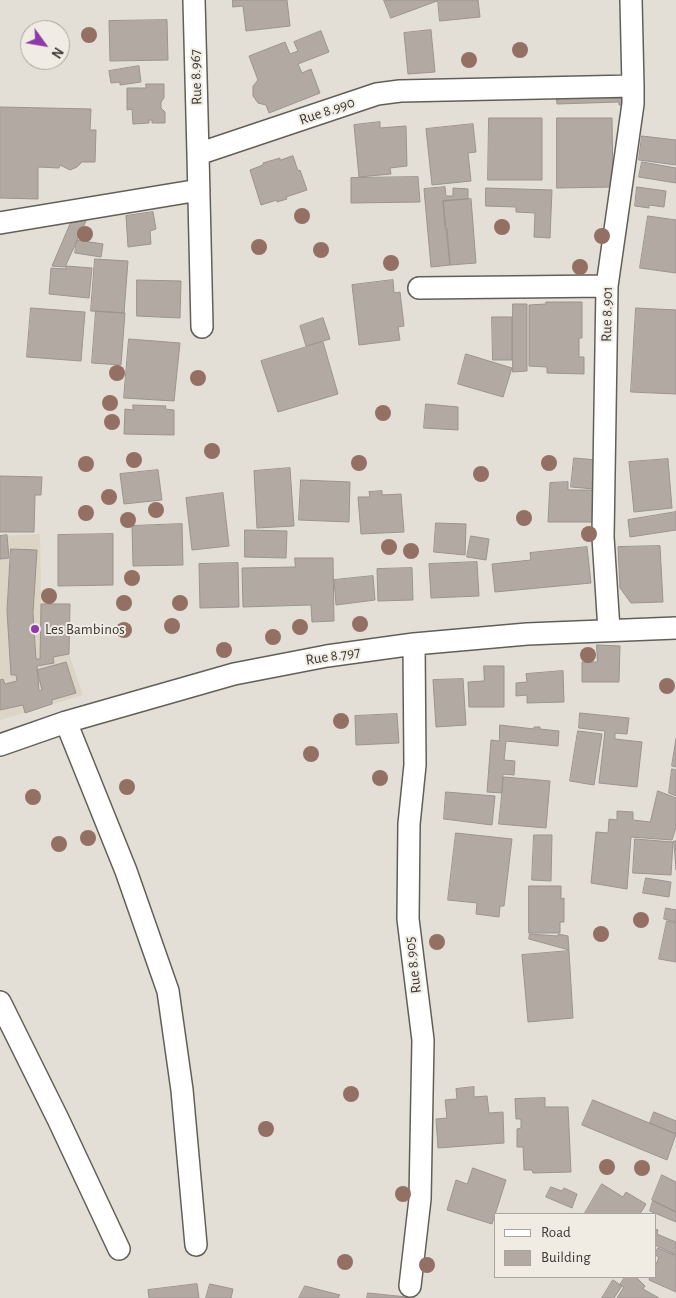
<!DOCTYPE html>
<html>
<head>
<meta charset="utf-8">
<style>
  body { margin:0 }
  #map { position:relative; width:676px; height:1298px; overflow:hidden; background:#e3dfd6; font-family:"Alegreya Sans",sans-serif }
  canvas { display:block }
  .legend { position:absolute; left:494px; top:1213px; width:162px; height:65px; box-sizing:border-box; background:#f1ece3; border:1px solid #a9a59e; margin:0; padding:6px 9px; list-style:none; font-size:15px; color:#3c3a36 }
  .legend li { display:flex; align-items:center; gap:10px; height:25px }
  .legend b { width:25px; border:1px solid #a9a59e }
  .north { position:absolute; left:20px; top:20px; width:50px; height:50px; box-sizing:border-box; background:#f1ece3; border:1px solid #a9a59e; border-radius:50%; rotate:122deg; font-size:14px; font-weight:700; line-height:20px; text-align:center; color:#3c3a36 }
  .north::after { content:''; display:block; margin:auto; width:18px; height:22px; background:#8e3aa9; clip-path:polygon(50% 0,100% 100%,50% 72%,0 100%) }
</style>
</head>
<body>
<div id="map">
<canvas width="676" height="1298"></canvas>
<ul class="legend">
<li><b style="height:6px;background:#fff"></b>Road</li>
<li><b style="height:14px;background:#b2a9a3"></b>Building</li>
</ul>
<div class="north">N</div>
</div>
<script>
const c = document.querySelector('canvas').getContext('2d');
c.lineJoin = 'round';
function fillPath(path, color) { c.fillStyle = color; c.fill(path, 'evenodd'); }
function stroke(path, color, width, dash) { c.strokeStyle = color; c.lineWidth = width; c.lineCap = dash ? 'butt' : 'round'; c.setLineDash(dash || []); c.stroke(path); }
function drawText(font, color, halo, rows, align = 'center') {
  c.font = font + ' "Alegreya Sans",sans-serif'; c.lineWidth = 4; c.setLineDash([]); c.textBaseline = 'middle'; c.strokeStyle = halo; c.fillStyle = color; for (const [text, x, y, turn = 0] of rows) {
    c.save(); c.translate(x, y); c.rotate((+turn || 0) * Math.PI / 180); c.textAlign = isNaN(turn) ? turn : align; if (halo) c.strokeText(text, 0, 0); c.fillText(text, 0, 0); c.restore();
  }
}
const built = new Path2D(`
  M40,534l1,69 29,1 -1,50 14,41 -83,25v-184z`);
const building = new Path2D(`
  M233,0h54l3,26 -44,5 -3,-25 -10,1z
  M384,0h53v1l-46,17z
  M438,0h40l2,17 -40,4z
  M167,20l1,40 -58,1 -1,-40z
  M431,30l4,42 -27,2 -4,-41z
  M321,31l8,21 -31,12 4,9 9,-4 9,24 -51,20 -3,-8 -8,-2 -5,-7v-10l5,-6 -9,-24 36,-14 5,12 8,-3 -4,-9z
  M139,66l2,16 -21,3v-3l-9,1 -2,-12z
  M146,84h18v14l-3,4v6l4,4v11h-13v-3h-3v3l-16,1 -1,-15 -5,1v-22h19z
  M623,91l8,14h-12v-3l-62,2 -1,-12z
  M0,107l91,2 -1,21h6l-1,32h-13l-5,5 -7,3 -10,-5 -1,3 -21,-1v32l-38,-1z
  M489,118h53v62h-54z
  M557,118h55l1,69 -56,1z
  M380,122v6l26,-2 1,40 -17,2 1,6 -32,3 -5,-52z
  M473,124l3,28 -8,1 3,28 -39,4 -6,-56z
  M642,136l34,4v25l-37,-5z
  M293,156l5,15 2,-1 7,20 -21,7 1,2 -10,3v-2l-16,5 -11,-35 13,-5v-2l17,-5v2z
  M642,162l34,6v15l-37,-6z
  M418,177l2,25 -69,1v-25z
  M445,187l1,9h7v-8l15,1v10l-25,2 7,64 -19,2 -7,-78z
  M637,187l29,4 -2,16 -15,-2v3l-14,-2z
  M486,188l66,2 -2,48 -16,-1 1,-24 -19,-1v-5l-30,-1z
  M471,199l5,64 -26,2 -3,-36h-2l-2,-28z
  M153,212l3,17 -6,2 1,13 -23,3 -2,-31z
  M648,216l28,4v53l-36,-5z
  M86,221l-21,46 -13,-1 18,-42z
  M77,240l26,4 -2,13 -26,-4z
  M95,259l33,2 -4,52 -33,-2z
  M66,266l26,2 -3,30 -40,-4 2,-26 15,1z
  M137,280l44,1 -1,37 -43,-2z
  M393,280l1,13 6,-1 4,34 -6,1 2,13 -41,5 -7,-60z
  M546,302h36v36h-3v19h5v17l-37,-1v-6l-18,-1v-61l17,-1z
  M513,304h14v67l-14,1z
  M31,308l54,4 -4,49 -54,-4z
  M636,308l40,2v84l-45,-2z
  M96,311l29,2 -4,52 -29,-2z
  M492,317h20v43h-19z
  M323,318l7,21 -24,7 -6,-20z
  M129,339l51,4 -6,58 -50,-3z
  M323,342l15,52 -60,18 -17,-51z
  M466,354l46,14 -9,29 -45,-13z
  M426,404l32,3v23l-34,-2z
  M133,405l33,1 -1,3 9,1v25l-50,-1 1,-25 8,1z
  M574,458l23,2 -3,29 -23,-2z
  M668,459l4,49 -38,4 -5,-50z
  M290,468l4,58 -37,2 -3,-57z
  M158,470l4,30 -38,4 -4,-30z
  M0,476l42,1 -1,18h-6l-1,37h-34z
  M301,480l49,2 -1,40 -50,-2z
  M568,482v8h27v32h-47l2,-39z
  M382,491v4l19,-1 3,38 -43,2 -3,-37h12l-1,-5z
  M223,493l6,53 -37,4 -6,-52z
  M676,512v18l-46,7 -2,-17z
  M436,523l30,1 -1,31 -31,-3z
  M182,524l1,41 -50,1 -1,-40z
  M245,530l42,1 -1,27 -41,-1z
  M113,534v51l-55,1v-51z
  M7,535l2,23 -9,1v-23z
  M471,536l18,3 -3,21 -19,-3z
  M660,546l3,56 -32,1 -11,-15 -2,-41z
  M587,547l4,36 -96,9 -3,-28 39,-4 -1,-7z
  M11,549l26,1 -4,63 3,46h4l1,-55h29l-1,50 -16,3 1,6 -17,3 2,25 3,-1 -5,-20 29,-8 10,31 -24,7v4l-27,9 -2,-8 -23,5v-30l3,-1 2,5 12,-3 -1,-6h-5l-4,-64z
  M295,558h38l1,63 -22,1 -1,-17 -68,2 -1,-39 53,-1z
  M477,562l2,34 -48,2 -2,-34z
  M238,563l1,44 -39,1 -1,-44z
  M412,568l1,32 -35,1 -1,-32z
  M373,576l2,24 -39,5 -2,-25z
  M597,645l23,1 -1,36h-37v-20h15z
  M484,666h20v41h-35l-1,-25 16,-1z
  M563,671l1,31 -37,1v-8l-11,1v-13l11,-1 -1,-8z
  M463,679l3,46 -30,2 -3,-47z
  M580,713l49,5 -2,16 -12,-1v6l27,3 -5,45 -38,-4 6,-52 -26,-3z
  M397,714l2,29 -43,2 -1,-29z
  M500,725l34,4v-2h6v2l19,2 -1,15 -52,-5 -2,19 11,1 -1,14 -11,-1 -1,19 -15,-1 4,-52 8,1z
  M578,731l24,3 -8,51 -24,-4z
  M676,739v28l-4,-1z
  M672,769l4,1v26l-7,-3z
  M504,777l46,4 -4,47 -47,-4z
  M658,791l18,7v29l-4,13 -41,-3 -4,52 -36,-6 5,-51 12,1 1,-14 8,1v-9l16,1v8l17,2z
  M446,792l49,4 -3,29 -48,-6z
  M456,833l56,6 -8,67h-4l-1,11 -23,-3 1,-11 -29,-3z
  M534,835h18l-1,46 -19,-1z
  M635,839l38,3 -2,33 -38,-2z
  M674,841h2v29l-1,-14z
  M646,878l25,4 -2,15 -26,-4z
  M529,886h32v13l3,-1v24h-4v11h-31z
  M666,908l10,2v12l-12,-3z
  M667,921l9,2v39l-17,-3z
  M530,934l28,2v-2l10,2 1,14 -40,-11z
  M569,951l4,67 -45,4 -6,-67z
  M474,1087v10l13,-1 2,17 14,-1 1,31 -66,5 -2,-29 11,-1 -2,-18 12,-1 -1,-10z
  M545,1098v9h23l3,65 -38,1 -1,-3h-8l-1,-23h-6v-18l4,-1v-9h-5l-1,-20z
  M593,1100l83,34 -9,26 -85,-35z
  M654,1112l22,9v13l-26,-11z
  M473,1168l33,12 -14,44 -45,-14 9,-30 11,4z
  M662,1175l14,7v30l-24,-12z
  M602,1184l21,13 3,-5 20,12 -6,10h-53l-2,-1z
  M551,1187l11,4 2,-3 13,6 -5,14 -26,-11z
  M653,1201l23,11v10l-26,-11z
  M655,1229l3,1 -1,4 19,8v13l-21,-10z
  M658,1248l18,8v36l-27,-12 1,-3h5v-10l4,-10 -4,-2z
  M625,1277h11l9,9 -2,3 16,9h-42l7,-11 -4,-2z
  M613,1280l9,6 -8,12h-12z
  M197,1284l2,14h-50l-1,-8z
  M210,1284l23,5 -2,9h-25z
  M305,1286l35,9 -2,3h-39z
  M368,1293l39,4v1h-40z`);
const street = new Path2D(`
  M194,0l4,154
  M0,223l199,-33
  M419,288l188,-2
  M202,327l-4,-173 179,-60 23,-3 233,-5
  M609,630l-6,-93 4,-251 26,-182v-18l-2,-86
  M66,722l60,149 42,120 14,99 14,155
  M0,745l66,-23 168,-48 93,-18 87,-12 113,-10 149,-6
  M0,1002l58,117 61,130
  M410,1286l10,-87 3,-159 -15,-121 1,-95 6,-59 -1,-121`);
const trees = [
  [89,35],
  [520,50],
  [469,60],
  [302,216],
  [502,227],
  [85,234],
  [602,236],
  [259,247],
  [321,250],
  [391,263],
  [580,267],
  [117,373],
  [198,378],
  [110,403],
  [383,413],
  [112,422],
  [212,451],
  [134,460],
  [359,463],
  [549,463],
  [86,464],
  [481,474],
  [109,497],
  [156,510],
  [86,513],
  [524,518],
  [128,520],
  [589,534],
  [389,547],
  [411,551],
  [132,578],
  [49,596],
  [124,603],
  [180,603],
  [360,624],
  [172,626],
  [300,627],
  [124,630],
  [273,637],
  [224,650],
  [588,655],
  [667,686],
  [341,721],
  [311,754],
  [380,778],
  [127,787],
  [33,797],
  [88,838],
  [59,844],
  [641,920],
  [601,934],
  [437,942],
  [351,1094],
  [266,1129],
  [607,1167],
  [642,1168],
  [403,1194],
  [345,1262],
  [427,1265]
];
const markers = [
  [35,629,5,"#8e3aa9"]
];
const streetNames = [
  ["Rue 8.967",196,77,-92],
  ["Rue 8.990",327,111,-19],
  ["Rue 8.901",607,314,-89],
  ["Rue 8.797",333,656,-9],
  ["Rue 8.905",413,965,-97]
];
const poiNames = [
  ["Les Bambinos",45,629]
];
fillPath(built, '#dcd4c5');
fillPath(building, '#b2a9a3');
stroke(building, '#9c938e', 1);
stroke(street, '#635f58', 24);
stroke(street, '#fff', 21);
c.fillStyle = '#936f64';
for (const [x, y] of trees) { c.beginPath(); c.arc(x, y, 8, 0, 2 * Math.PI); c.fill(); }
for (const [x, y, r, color] of markers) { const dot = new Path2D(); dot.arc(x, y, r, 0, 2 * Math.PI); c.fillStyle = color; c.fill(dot); stroke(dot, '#f1ece3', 2); }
drawText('15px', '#3c3a36', '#f1ece3', streetNames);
drawText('15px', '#3c3a36', '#f1ece3', poiNames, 'left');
</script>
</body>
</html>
